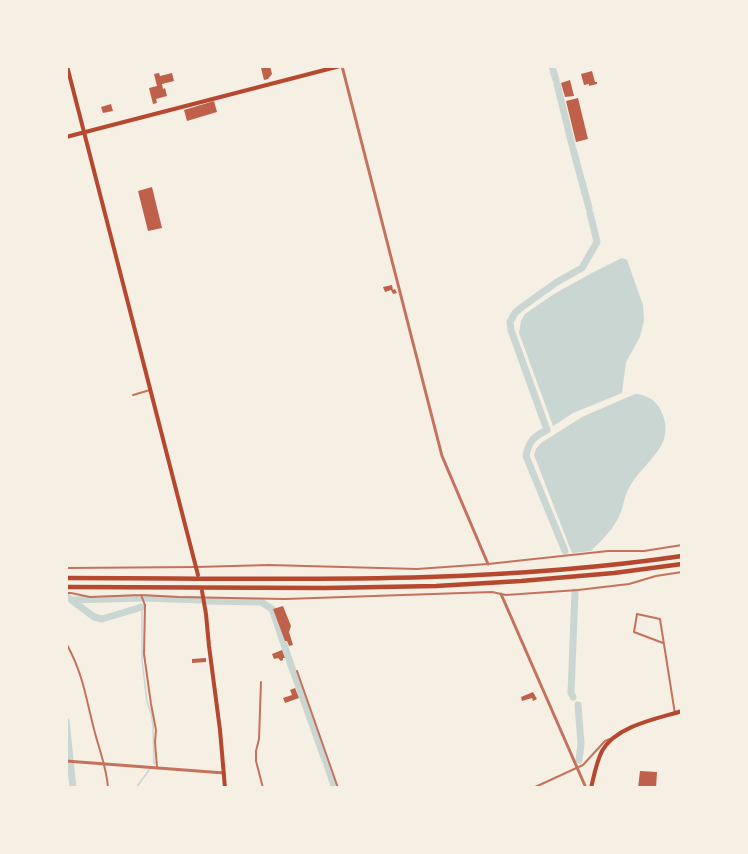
<!DOCTYPE html>
<html>
<head>
<meta charset="utf-8">
<style>
  body { margin:0 }
  #map { position:relative; width:748px; height:854px; overflow:hidden; background:#f6efe4; font-family:Mulish,sans-serif }
  canvas { display:block }
  .frame { position:absolute; inset:0; border:68px solid #f6efe4; pointer-events:none }
</style>
</head>
<body>
<div id="map">
<canvas width="748" height="854"></canvas>
<div class="frame"></div>
</div>
<script>
const c = document.querySelector('canvas').getContext('2d');
c.lineJoin = 'round';
function fillPath(path, color) { c.fillStyle = color; c.fill(path, 'evenodd'); }
function stroke(path, color, width, dash) { c.strokeStyle = color; c.lineWidth = width; c.lineCap = dash ? 'butt' : 'round'; c.setLineDash(dash || []); c.stroke(path); }
const water = new Path2D(`
  M622,258l5,2 16,45 1,15 -4,17 -14,25 -4,31 -49,20 -20,13 -34,-93 2,-12 4,-7 29,-20 36,-20z
  M635,394c9,0 19,5 24,13 21,38 -14,52 -30,81 -5,8 -5,18 -9,26 -6,15 -18,26 -29,37l-19,2 -38,-98 2,-6 5,-6 41,-26z`);
const stream = new Path2D(`
  M142,607v53l5,42 4,11 2,12 1,39
  M136,788l13,-18`);
const river = new Path2D(`
  M552,66l4,14
  M557,84l15,61
  M573,149l16,59
  M565,551l-39,-95c3,-15 7,-19 21,-26l-36,-100 -1,-8 5,-9 7,-6 35,-25 25,-14 15,-26 -7,-29
  M66,596l28,21 8,2 40,-12
  M144,598l57,2
  M72,600l69,-2
  M208,601l53,1 11,7 21,62
  M294,673l31,87
  M573,697l-2,-4 4,-101
  M578,705l3,39 -2,16
  M66,721l7,67
  M327,765l8,23`);
const building = new Path2D(`
  M270,66l2,8 -4,5 -4,1 -3,-12z
  M592,71l3,11h2v2l-8,2v-2l-5,1 -3,-11z
  M159,73l1,3 12,-3 2,8 -12,3 1,5 2,-1 2,8 -11,3 1,4 -4,1 -4,-16 8,-2 -3,-12z
  M570,80l4,16 -9,1 -4,-14z
  M578,98l10,41 -12,3 -10,-41z
  M214,101l3,11 -30,9 -3,-11z
  M111,104l2,7 -10,2 -2,-6z
  M152,187l10,41 -14,3 -10,-40z
  M392,285l1,5 2,-1 2,4 -4,1 -2,-4 -6,2 -2,-5z
  M283,606l8,20 -2,6 4,13 -4,1 -2,-5h-2l-12,-32z
  M282,650l3,8h-2v2l-2,1 -3,-3 -4,1 -2,-5z
  M206,658v4l-14,1v-4z
  M295,688l4,10 -14,5 -2,-5 9,-3 -2,-5z
  M533,692l4,7 -4,2 -1,-3 -10,3 -1,-4z
  M640,771l17,1 -1,16h-18z`);
const minor = new Path2D(`
  M133,395l17,-5
  M66,568l130,-1 73,-2 148,4 71,-5 120,-13h36l38,-6
  M66,593h5l19,4 51,-2 37,2 107,2 207,-7 14,3 72,-5 51,-6 27,-8 26,-4
  M141,595l4,10 -1,49 7,50 5,26 -1,12 2,25
  M66,643c18,32 20,57 29,90 5,19 12,36 13,55
  M663,643l-29,-11 3,-18 23,5 15,95
  M297,671l41,117
  M261,682l-2,57 -3,12v10l7,27
  M533,788l50,-23 22,-24 5,-2`);
const tertiary = new Path2D(`
  M342,66l100,390 46,108
  M501,594l85,194
  M66,761l158,12`);
const secondary = new Path2D(`
  M67,66l131,509
  M202,591l4,23 3,32 11,84 5,58`);
const primary = new Path2D(`
  M591,788c3,-12 5,-25 11,-37 14,-25 54,-32 80,-40`);
const trunk = new Path2D(`
  M66,137l274,-71`);
const motorway = new Path2D(`
  M66,578c205,0 412,8 616,-22
  M66,587l259,1 111,-2 85,-5 93,-8 68,-9`);
fillPath(water, '#c9d6d2');
stroke(stream, '#c9d6d2', 1.5);
stroke(river, '#c9d6d2', 7);
fillPath(building, '#bf614a');
stroke(minor, '#c5725c', 2);
stroke(tertiary, '#c5725c', 3);
stroke(secondary, '#b5482f', 4);
stroke(primary, '#b5482f', 4);
stroke(trunk, '#b5482f', 4);
stroke(motorway, '#b5482f', 4.5);
</script>
</body>
</html>
